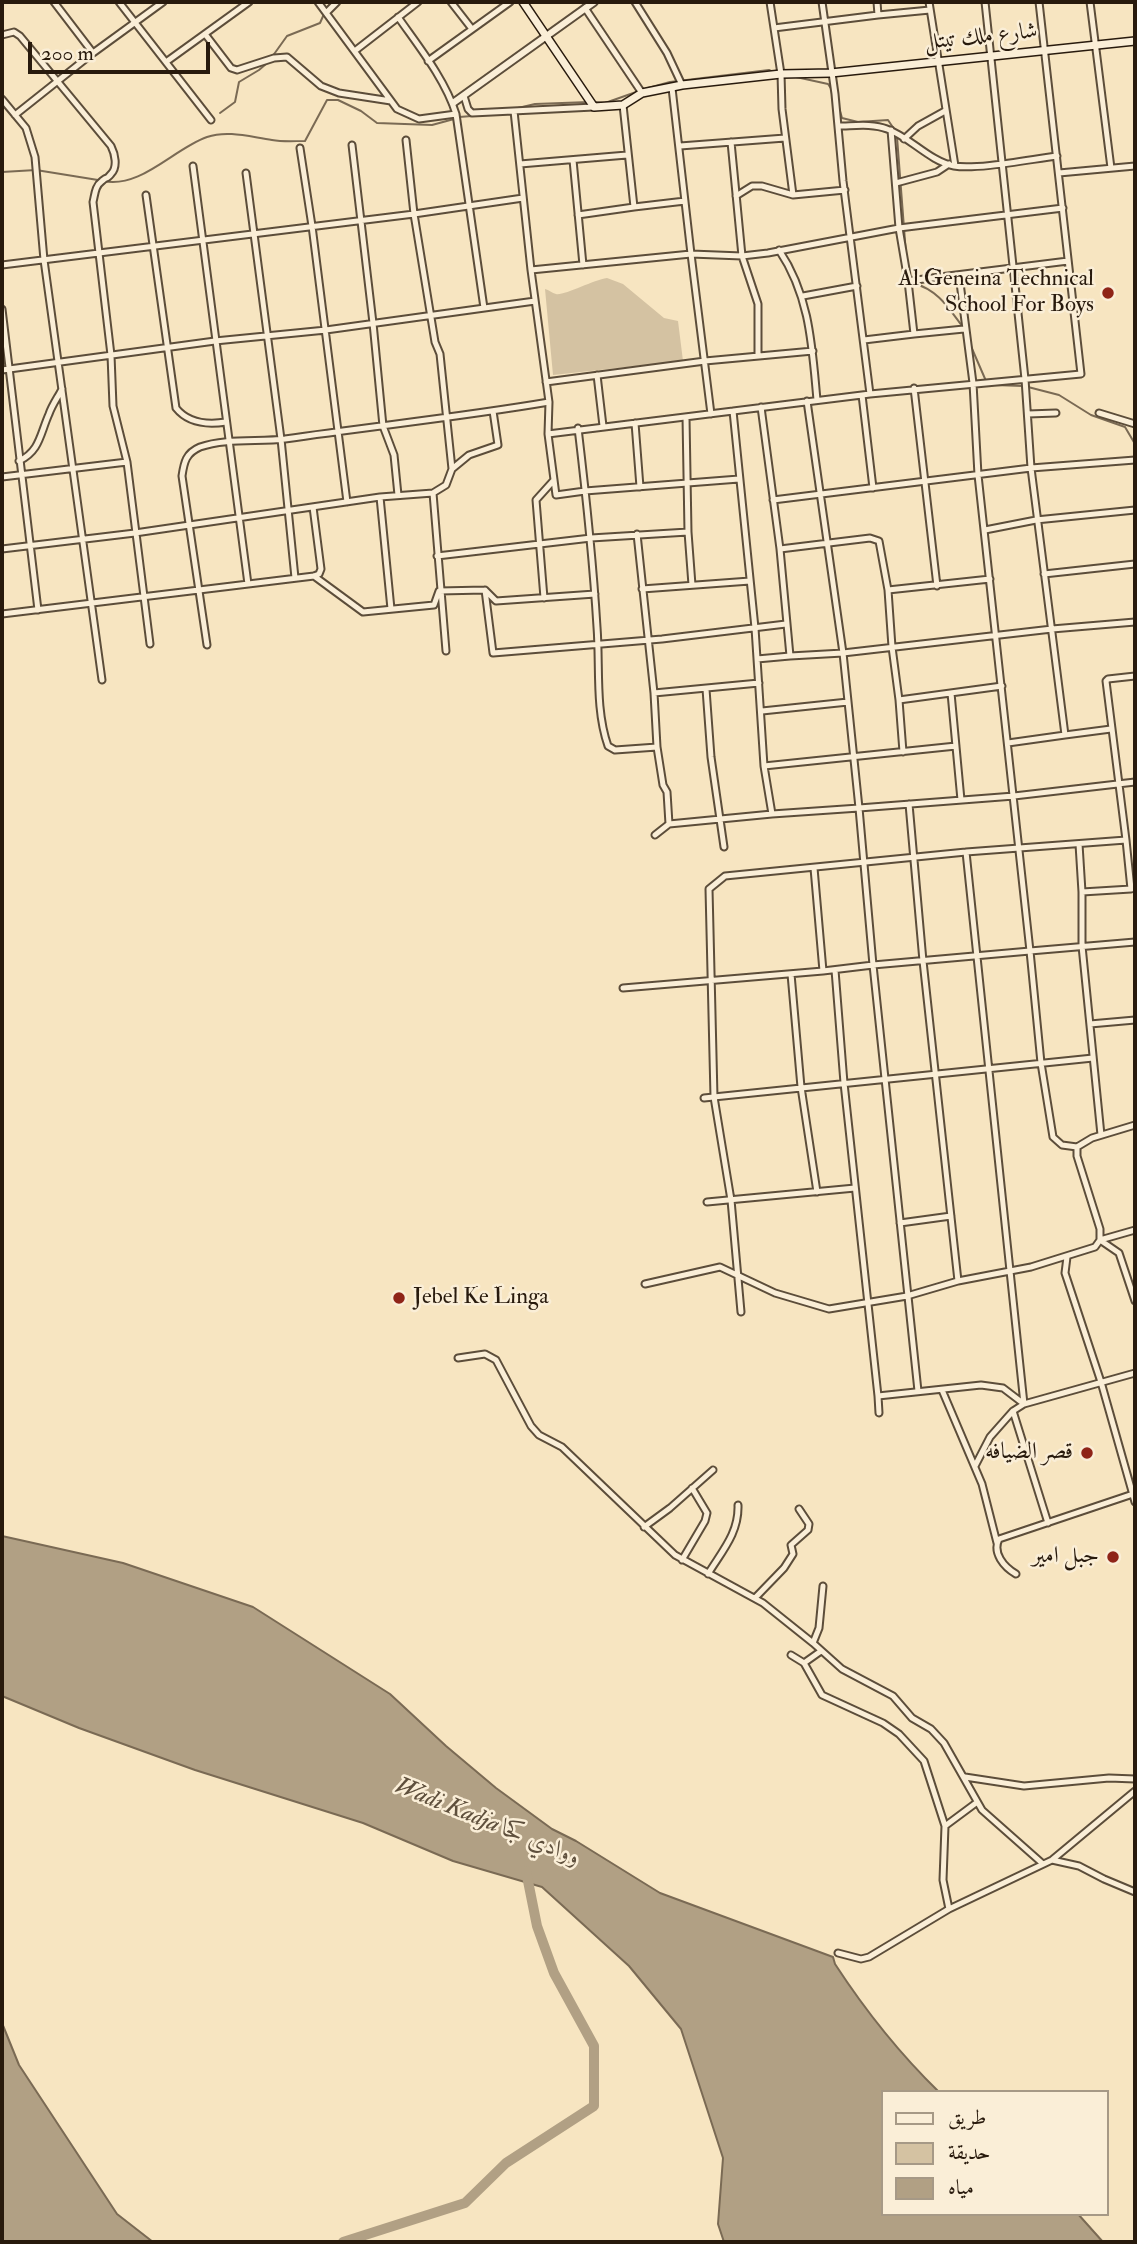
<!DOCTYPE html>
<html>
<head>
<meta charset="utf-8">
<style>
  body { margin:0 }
  #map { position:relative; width:1137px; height:2244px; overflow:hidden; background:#f7e5c1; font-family:"IM FELL Double Pica",Amiri,serif }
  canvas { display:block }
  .frame { position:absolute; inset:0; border:4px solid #281a0d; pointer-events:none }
  .legend { position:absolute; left:881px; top:2090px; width:228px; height:126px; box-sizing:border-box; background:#faeed7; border:2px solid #a69986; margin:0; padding:9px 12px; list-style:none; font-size:21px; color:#281a0d }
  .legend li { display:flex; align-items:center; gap:14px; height:35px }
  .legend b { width:35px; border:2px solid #a69986 }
  .scale { position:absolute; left:28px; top:42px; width:182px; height:32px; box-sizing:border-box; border:4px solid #281a0d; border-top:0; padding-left:9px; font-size:21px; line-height:24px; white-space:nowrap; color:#281a0d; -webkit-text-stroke:5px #faeed7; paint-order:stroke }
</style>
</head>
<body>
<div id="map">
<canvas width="1137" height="2244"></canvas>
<div class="frame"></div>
<ul class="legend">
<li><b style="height:9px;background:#faeed7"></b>طريق</li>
<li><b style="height:19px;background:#d4c2a2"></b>حديقة</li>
<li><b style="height:19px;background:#b1a084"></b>مياه</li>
</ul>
<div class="scale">200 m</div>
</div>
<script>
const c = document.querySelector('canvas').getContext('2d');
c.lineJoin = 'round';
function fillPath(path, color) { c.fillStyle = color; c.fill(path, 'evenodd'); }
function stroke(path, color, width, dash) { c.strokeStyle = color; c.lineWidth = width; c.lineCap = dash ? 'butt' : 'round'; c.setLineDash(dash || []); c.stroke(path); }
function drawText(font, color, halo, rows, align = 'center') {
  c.font = font + ' "IM FELL Double Pica",Amiri,serif'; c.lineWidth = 5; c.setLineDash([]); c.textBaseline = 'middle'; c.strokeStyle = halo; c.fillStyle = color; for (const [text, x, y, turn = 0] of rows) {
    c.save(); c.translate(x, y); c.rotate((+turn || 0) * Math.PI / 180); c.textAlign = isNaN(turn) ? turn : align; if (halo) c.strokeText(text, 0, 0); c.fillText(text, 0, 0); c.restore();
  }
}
const green = new Path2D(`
  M607,278l16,6 41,34 14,3 5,40 -130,14 -8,-86c4,1 7,4 11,5 8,2 37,-14 51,-16z`);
const water = new Path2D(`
  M2,1536l121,27 130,44 137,87 56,52 50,42 56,41 24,12 84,52 173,64 2,7c30,46 64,89 104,128h-56v122h195l25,28h-379l-6,-18 5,-66 -42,-129 -52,-63 -87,-79 -89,-26 -90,-38 -168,-53 -116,-42 -77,-32z
  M2,2023l17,42 98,149 36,28h-151z`);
const stream = new Path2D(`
  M326,9l6,-7
  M272,57l15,-21 33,-13 4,-9
  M796,77l32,7 4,6
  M648,88l22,-6 99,-12 4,2
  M594,102l11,1 34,-12
  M838,104l4,14 16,4 30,-2 8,12
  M518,108l17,-4 54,-2
  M220,113l15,-11 4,-20 20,-12 7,-6
  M459,117l26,-2
  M897,137l9,117
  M2,172l34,-2 62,10
  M103,181c38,8 70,-32 104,-44 21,-7 43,0 65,3 11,2 22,1 33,1l22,-41h11l23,11 16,12 55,2 22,-6
  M913,283c25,7 35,24 49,43
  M970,344l16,37
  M994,385l29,1
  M1028,387l31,8 32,20 34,12 10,17`);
const river = new Path2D(`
  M343,2242l122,-39 41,-40 88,-57v-60l-40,-73 -17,-47 -11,-55`);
const minor = new Path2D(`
  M54,2l39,51
  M119,2l92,118
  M318,2l79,107 22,10 37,-5
  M451,2l21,27
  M635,2l32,51 15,32
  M822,2l13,92 8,87 27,213 211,-20 -42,-372
  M929,2l26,164
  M985,2l40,377 6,89 34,267 -57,8
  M1090,2l21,166
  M585,8l57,85
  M327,12l10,-10
  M878,15l52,-5
  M398,17c21,30 47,62 58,97l28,194
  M774,28l104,-13 -1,-13
  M205,34l26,34 6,2 37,-12 13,-1 34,29 18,7 52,8
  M2,35l12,-3 6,4 91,110c4,8 7,21 0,28 -6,7 -2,1 -9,7 -7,5 -7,13 -9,21l18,153 2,51 14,56 23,182
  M356,50l62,-48
  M428,61l82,-59
  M166,62l83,-60
  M672,88l19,166 51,2 26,-3 131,-25 164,-20
  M464,96l4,13 4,4 122,-6
  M2,99l24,29 9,29 9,103 58,420
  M623,105l11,102 51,-6
  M514,111l17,159 160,-16 20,160
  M15,115l78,-62 70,-51
  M838,126c15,0 34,-3 49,3 23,8 42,32 67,37 23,4 78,-7 103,-10
  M891,130l8,98 9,53
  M904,139l14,-13 27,-15
  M406,140l8,74 21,128 5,12 12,115
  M731,142l11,114 16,48v52
  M352,145l21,178 10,103 11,29 4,40
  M680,146l105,-8
  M300,148l12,78 35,276
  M573,160l10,105
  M520,164l107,-9
  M193,166l55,418
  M246,173l35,266 14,139
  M1059,173l76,-7
  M896,183l41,-11 12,-8
  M146,195l30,213c12,15 31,17 50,14
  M793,195l52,-5
  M736,196l16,-10h10l31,9 -11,-86 -1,-35 -11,-72
  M578,215l56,-8
  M779,250c31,46 33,96 38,150
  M2,265l412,-51 109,-16
  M531,270l18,132 -1,32 8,61 29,-4 154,-12
  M959,275l14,108 5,92 52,476 105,-9
  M803,296l54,-10
  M2,309l36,301
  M914,334l50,-5
  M864,340l50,-6 -6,-53 160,-20
  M2,370l213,-29 111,-11 209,-29
  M597,375l6,51
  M546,382l159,-21 108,-10
  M914,388l23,198
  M862,395l11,93
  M807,401l36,252 16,155 155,-12 121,-14
  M761,407l19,142 10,107 53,-3 209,-24 83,-7
  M733,411l22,217 9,138 8,48 87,-6 14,157 157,-14 11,112 12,74 9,8 15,2
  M1099,413l36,11
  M1028,414l28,-1
  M686,417l2,115 4,53
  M635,423l5,64
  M578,428c8,67 15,133 19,199 3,39 -2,82 11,119l7,4 42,-3
  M548,434l322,-40
  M19,461c21,-10 21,-27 30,-47 3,-9 9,-17 13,-25
  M2,477l125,-15
  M433,493l13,158
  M380,497l11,112
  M773,500l258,-32 104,-8
  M985,530l51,-10 99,-10
  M637,534l17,159 3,54 6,38 4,7 2,32 -14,11
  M2,549l133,-16 245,-36 53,-4 13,-8 6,-16 17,-14 29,-10 -5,-34
  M780,549l90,-11 9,3 9,49 4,57 7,53 103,-14
  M437,556l154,-18 97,-6
  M1044,574l91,-10
  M314,576l49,36 71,-7 5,-14 46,-1 11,11 99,-7
  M642,589l108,-8
  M485,590l8,63 169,-14 124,-15
  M888,590l102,-11
  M544,598l-8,-98 18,-20
  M2,614l312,-38 5,-2 2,-5 -8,-62
  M207,645l-25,-169c2,-14 4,-23 18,-29 25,-9 58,-5 85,-8 88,-13 176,-22 264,-37
  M757,659l33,-3
  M706,689l5,68 13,90
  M654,693l105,-10
  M951,693l10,107
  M899,700l4,52
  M762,711l86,-9
  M1065,735l46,-6
  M764,766l192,-20
  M909,804l14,157 35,320
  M669,824l103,-10
  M1126,840l5,49 4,-1
  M1079,844l3,48v54l19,189
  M966,852l58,552 -11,7 35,112
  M814,868l9,103
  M1082,892l49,-3
  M835,970l9,113 34,313
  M791,974l10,113 16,105
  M623,988l200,-17 50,-6 45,426
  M1090,1024l45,-4
  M704,1098l389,-40
  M707,1202l148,-14
  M900,1223l51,-7
  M1100,1240v-11l-23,-73v-9l15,-9 43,-13
  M1100,1240l19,13 16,48
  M1067,1257l-2,16 36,109 34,120
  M645,1284l75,-17 55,26 54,16 78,-13 51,-15 73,-14 64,-20 5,-7 35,-10
  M741,1312l-10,-112 -17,-103 -5,-208 16,-13 241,-24 160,-12 -20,-159 2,-2 27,-3
  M458,1358l27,-4 11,6 35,66 8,9 23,12 113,108 88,48 50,40 29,26 51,27 19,22 19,11 13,14 38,67 61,54
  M942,1390l40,94 15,59
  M879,1413l-1,-17 103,-11 22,3 21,16 111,-31
  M975,1466l15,-29 23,-26
  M644,1527l26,-19 43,-38
  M682,1560l23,-39 2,-8 -15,-25
  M708,1574c14,-23 31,-41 30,-69
  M1016,1574c-12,-7 -24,-21 -17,-35l134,-45
  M755,1598l29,-30 9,-14 -2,-9 17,-15 1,-6 -10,-15
  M813,1643l6,-15 4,-42
  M791,1655l13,8 18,32 61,28 16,11 25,27 21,65 -2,54 6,29
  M804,1663l17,-12
  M965,1777l59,9 85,-8 26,1
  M945,1826l31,-23
  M1052,1860l83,-69
  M838,1953l23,6 8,-2 80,-48 103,-49 27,6 25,13 31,13`);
const tertiary = new Path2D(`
  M453,103l141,-101`);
const secondary = new Path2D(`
  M523,2l71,105 29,-2 19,-12 40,-8 99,-11 50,-1 304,-32`);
const markers = [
  [1108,293,7,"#8f2418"],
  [399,1298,7,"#8f2418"],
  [1087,1453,7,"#8f2418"],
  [1113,1557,7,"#8f2418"]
];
const streetNames = [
  ["شارع ملك تيتل",981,38,-6]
];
const poiNames = [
  ["Al Geneina Technical",1094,280],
  ["School For Boys",1094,306],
  ["Jebel Ke Linga",413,1298,"left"],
  ["قصر الضيافه",1073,1453],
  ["جبل امير",1099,1557]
];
const waterNames = [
  ["Wadi Kadja ووادي كجا",487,1823,22]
];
fillPath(green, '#d4c2a2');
fillPath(water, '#b1a084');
stroke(water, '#7a6a54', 2);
stroke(stream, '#7a6a54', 2);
stroke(river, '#b1a084', 10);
stroke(minor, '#5c4d3a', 9);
stroke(tertiary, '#5c4d3a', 10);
stroke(secondary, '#281a0d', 10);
stroke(minor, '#faeed7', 5);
stroke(tertiary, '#faeed7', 6);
stroke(secondary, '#faeed7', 7);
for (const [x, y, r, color] of markers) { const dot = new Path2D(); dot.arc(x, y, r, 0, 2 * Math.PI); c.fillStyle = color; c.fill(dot); stroke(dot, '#faeed7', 2.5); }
drawText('23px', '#281a0d', '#faeed7', streetNames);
drawText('23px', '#281a0d', '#faeed7', poiNames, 'right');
drawText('italic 24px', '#5f503d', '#faeed7', waterNames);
</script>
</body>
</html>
